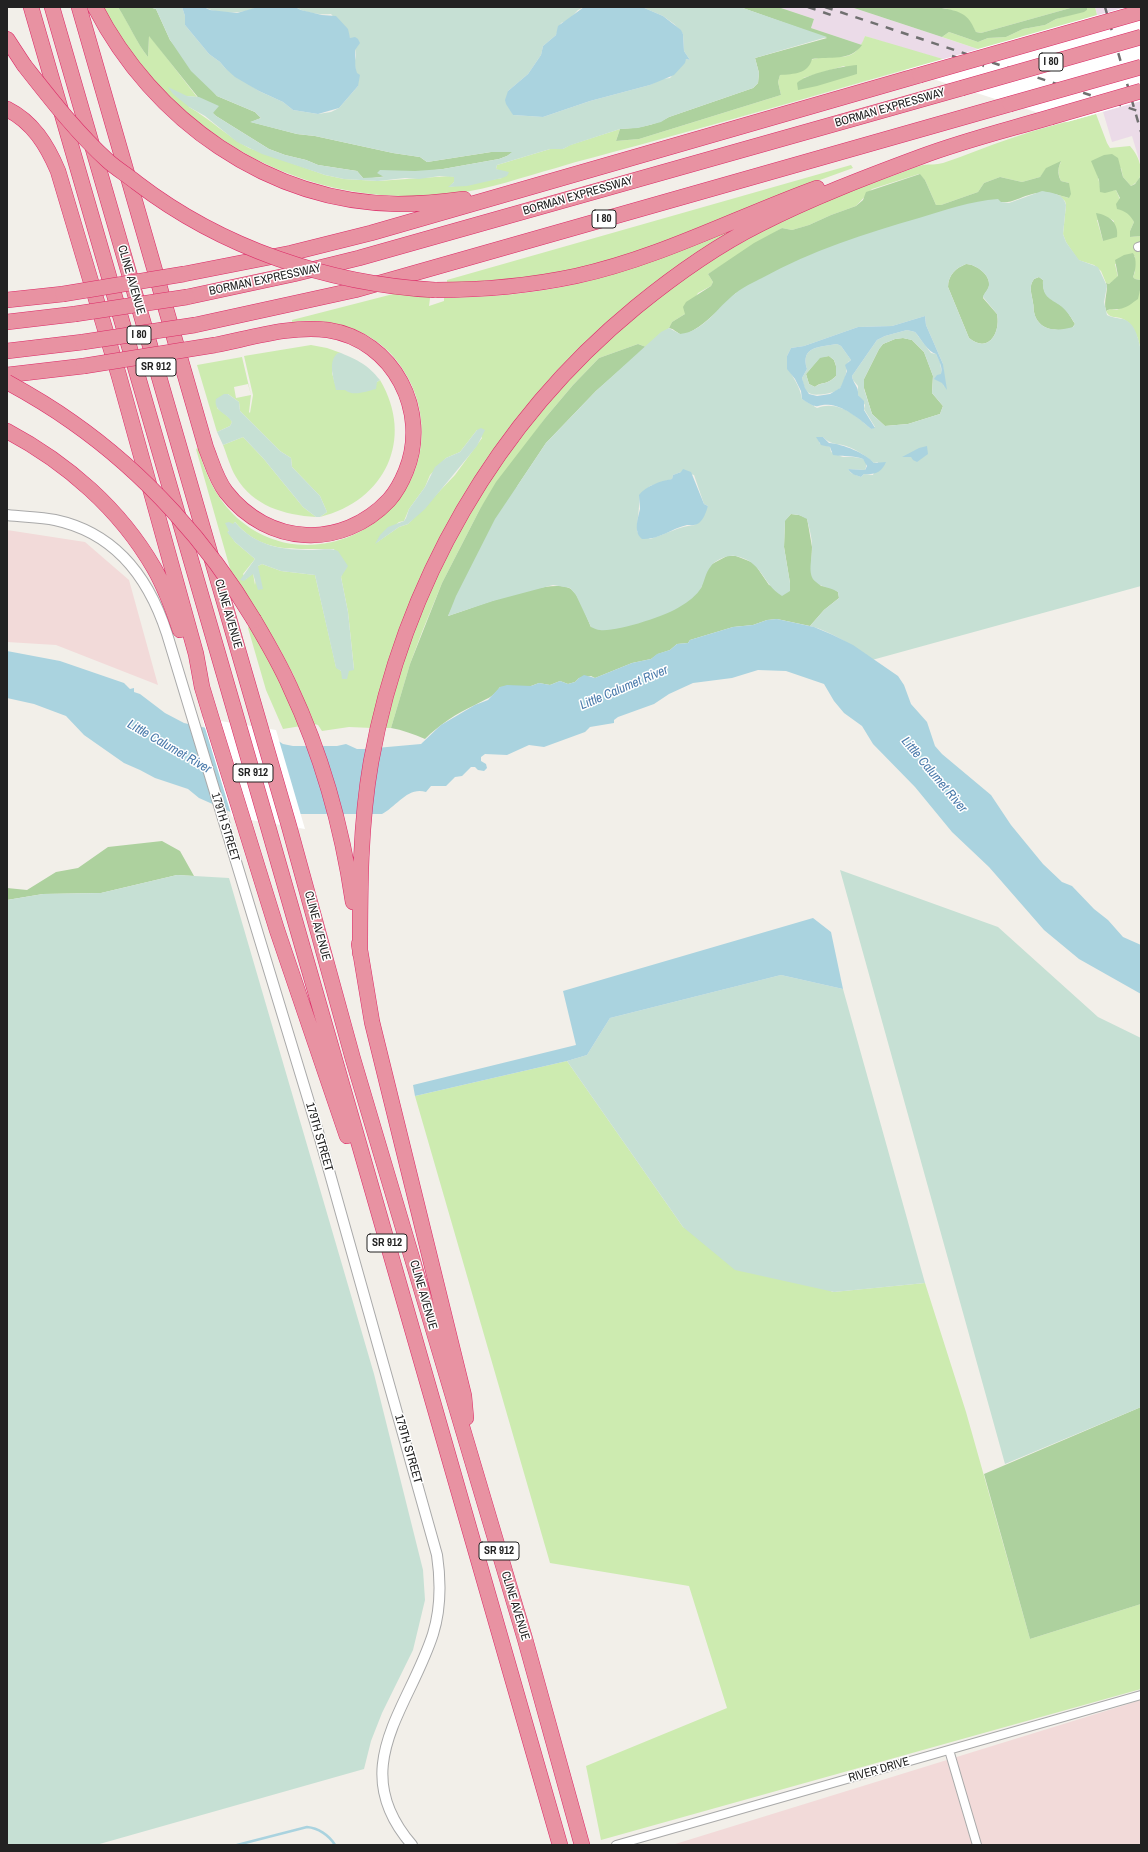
<!DOCTYPE html>
<html>
<head>
<meta charset="utf-8">
<style>
  body { margin:0 }
  #map { position:relative; width:1148px; height:1852px; overflow:hidden; background:#f2efe9; font-family:"Archivo Narrow",sans-serif }
  canvas { display:block }
  .frame { position:absolute; inset:0; border:8px solid #222; pointer-events:none }
</style>
</head>
<body>
<div id="map">
<canvas width="1148" height="1852"></canvas>
<div class="frame"></div>
</div>
<script>
const c = document.querySelector('canvas').getContext('2d');
c.lineJoin = 'round';
function fillPath(path, color) { c.fillStyle = color; c.fill(path, 'evenodd'); }
function stroke(path, color, width, dash) { c.strokeStyle = color; c.lineWidth = width; c.lineCap = dash ? 'butt' : 'round'; c.setLineDash(dash || []); c.stroke(path); }
function drawText(font, color, halo, rows, align = 'center') {
  c.font = font + ' "Archivo Narrow",sans-serif'; c.lineWidth = 3; c.setLineDash([]); c.textBaseline = 'middle'; c.strokeStyle = halo; c.fillStyle = color; for (const [text, x, y, turn = 0] of rows) {
    c.save(); c.translate(x, y); c.rotate((+turn || 0) * Math.PI / 180); c.textAlign = isNaN(turn) ? turn : align; if (halo) c.strokeText(text, 0, 0); c.fillText(text, 0, 0); c.restore();
  }
}
const commercial = new Path2D(`
  M7,530l78,12 44,38 29,105 -102,-40 -49,-3z
  M1141,1700v145h-469z`);
const industrial = new Path2D(`
  M778,7h73l269,89 -25,-89h30l16,86v73l-9,-30 -20,6 -11,-37 -26,-10 -173,-47 -37,-12 -3,9 -51,-17 3,-9z`);
const grass = new Path2D(`
  M103,7h15c11,16 18,35 30,50l1,-22 48,62 -10,-1 2,11c21,12 39,30 60,41l76,27 19,4 34,2 72,-5 4,1v5l-5,5 53,-9 -2,-7 -4,-2 1,-4 53,-16h13l7,-4 50,-16 -4,12 23,-2 142,-44 -3,-13 2,-7c11,-5 23,-14 34,-16 24,-6 40,7 51,-23l78,23c-103,29 -207,60 -311,88 -25,7 -51,13 -76,21 -34,9 -65,21 -100,25 -121,16 -233,-31 -312,-123 -16,-19 -28,-41 -41,-63zM844,66l13,8 -54,4z
  M941,7h133l-93,26 -5,-1c-11,-19 -15,-19 -35,-25z
  M1087,7h8l2,8 -119,34 -36,-12 7,-5 29,10 10,-4 18,-1 17,-8 22,-4 11,-6 31,-9z
  M1096,114l11,29 3,5 20,-2c10,11 18,32 1,40l-8,-9 -2,-9 -24,5 3,13 9,5 7,-1 9,21 7,5 2,6 -4,9v6l11,-1v48l-1,-4 -5,-1 -2,-2 2,-5v-16l-20,8 3,13 -9,7 -3,-1 -5,-12 -7,-6 -16,-5 -12,-18 -3,-8 3,-29 -1,-4 -7,-6 11,3v-15l-8,-2c-3,-7 -4,-12 0,-19l-14,6 -7,9 -18,5 -22,-5 -16,6 -6,9 -37,13h-5l-11,-25 -6,-6 -47,15 -16,17 -25,9 -22,10 -17,5 -10,-2 -74,46 5,8 -2,4 -13,7 -13,21 -13,8 -3,6 -23,19 -8,-3 -39,14 -26,27 -27,32 -66,92 -38,74 -20,49 -12,32 -19,64h-5c6,-26 13,-52 21,-77 64,-191 211,-357 395,-439 30,-14 61,-26 93,-37 9,-3 19,-8 28,-10 7,-1 13,0 20,-2 22,-7 44,-17 66,-24 28,-10 58,-17 87,-25zM1109,218l5,3 -11,20 -6,-21z
  M851,165l2,3 -58,21 -160,64 -80,22 -108,9v-4z
  M746,223l-97,68 -170,184 -107,253 -23,-1 -27,4 -4,-6 -4,-1 -21,-50 -16,-30 -46,-72 -35,-123 2,-1c7,25 17,48 35,66 74,73 199,7 188,-94 -2,-24 -13,-47 -29,-65 -25,-27 -64,-38 -100,-33v-2l140,-36 -3,22 15,-5v-3c46,-1 91,-4 136,-15 57,-13 111,-39 166,-60zM477,430l5,8 -27,37 -47,49 -9,3 -23,16 23,-21 5,-1 5,-12 16,-22 5,-12 16,-17 14,-6zM235,522c28,33 61,26 99,27l9,23 -2,5 7,35 6,57 -13,2 -5,-4 -21,-92 -34,-4 -19,-7 -4,2 -3,19 -2,-12 -7,6 -3,-5 12,-15 -20,-17 -7,-10z
  M1141,286v64c-3,-11 -6,-24 -16,-30 -8,-5 -15,0 -19,-9l5,-2 6,1 20,-11z
  M311,345l16,3 14,5h-3l-6,20 5,17 40,-8 3,-2c35,59 5,121 -60,137l7,-5 -7,-16 -28,-29 -1,-9 -11,-7 -40,-40 -1,-9 -11,-8 -11,14 13,10 2,4 -2,4 -13,6 -20,-67 45,-8 9,38 -2,17 1,1 3,-18 -9,-39zM248,384l3,11 -15,3 -2,-11z
  M243,437l20,21 40,49 13,10c-32,-2 -63,-11 -80,-40 -6,-10 -9,-22 -13,-32z
  M250,624l22,40 29,62 -18,3 -17,-39 -18,-62z
  M567,1061l116,166 150,65 92,-9 41,129 64,227 111,-35v85l-540,151 -15,-74 141,-58 -38,-122 -139,-23 -135,-467z`);
const forest = new Path2D(`
  M118,7h31l7,2 14,31 47,56 38,16 6,6 -10,4 46,12 18,2 78,17 27,4 7,5 64,-10h22l-6,4 -8,3 -56,10 -71,9h-9l-6,-7 -39,-6 -12,-5 -21,-5 -16,-6 -53,-33 -11,-10 -56,-70 -1,21c-12,-15 -19,-33 -30,-50z
  M740,7h38l36,12 -3,9 51,17c-12,17 -32,11 -50,14 -4,15 -18,15 -32,16l-2,7 3,13 -142,44 -23,2 4,-12c17,-1 34,-3 49,-12l84,-29 5,-5 1,-10 -4,-15 72,-20z
  M851,7c25,0 93,-6 113,8 6,4 9,11 12,17l5,1 93,-26h13v3l-3,2 -28,7 -11,6 -22,4 -17,8 -18,1 -10,4 -29,-10 -7,5z
  M857,65v9l-40,12 -19,4 -1,-7c9,-9 46,-17 60,-18z
  M1112,154l6,4 5,19 8,9 4,-2 5,-7 1,59 -11,1v-6l4,-9c-4,-8 -9,-11 -17,-13l-1,-5 4,-6 -4,-8 -11,3 -5,-1 -1,-12 -8,-19 13,-6z
  M1061,161c-3,7 -4,12 0,20l8,2 2,11 -2,4c-12,-4 -27,-8 -40,-3 -11,3 -16,8 -28,7l-265,91c-9,9 -43,45 -56,41 -4,-2 -6,-5 -11,-6l3,-6 13,-8 -2,-7 3,-5 25,-16 2,-4 -5,-8 46,-31 28,-15 10,2 17,-5 22,-10 25,-9 7,-6 3,-8 54,-18 5,6 11,25h5l37,-13 6,-9 16,-6 22,5 18,-5 6,-9z
  M1096,213c13,2 23,10 21,24l-14,4z
  M1133,253c4,6 3,17 0,24l2,2 5,1 1,6 -3,13c-6,4 -11,9 -19,10 -5,1 -8,-1 -13,2 -3,-11 3,-21 0,-28l3,1 9,-8 -3,-16 9,-5z
  M966,264c10,0 25,11 23,22 -1,5 -5,7 -6,12l14,16c4,19 -9,40 -28,24l-21,-51c0,-12 8,-19 18,-23z
  M1039,277l4,3c-1,18 10,18 21,28 5,5 7,10 11,16l-3,4c-15,4 -34,3 -38,-16 -1,-3 0,-6 -1,-9 -1,-9 -5,-16 1,-24z
  M903,338l9,2 12,12 9,24 -1,17 11,13 -3,8 -32,10 -23,2 -13,-12 -8,-26v-9l15,-30 4,-5 12,-5z
  M638,344l8,3 -50,44 -50,52 -28,42 -70,131c25,-8 99,-38 121,-28 9,3 18,30 22,39l110,-39 5,-17 6,-7 15,-8h9l18,7 15,22 21,6v-8l-6,-36 1,-27 6,-6 8,1 8,3 5,29 -1,26 10,13 10,1 7,5 1,6 -15,12 -14,16 -33,-7 -10,1 -14,5 -20,2 -43,13 -2,3 -11,1 -7,6 -12,4 -7,5 -19,4 -37,15 -4,-2 -12,2 -4,4 -7,2 -8,-3 -10,4 -11,-2 -8,3 -31,1c-7,11 -15,12 -25,18 -18,8 -36,20 -50,34 -11,-5 -23,-9 -34,-11l19,-64 32,-81 38,-74 16,-27 50,-65 27,-32 26,-27z
  M829,356l5,4 2,6v10c-10,10 -14,5 -21,11l-6,-3 -3,-10 14,-17z
  M162,841l18,10 14,25 -17,-1 -76,18 -58,1 -36,6v-12l20,2 29,-18 22,-4 30,-21z
  M1141,1407v197l-111,35 -46,-165z`);
const wetland = new Path2D(`
  M149,7h33l3,9v9l24,29 11,8 5,6 34,23 24,11 10,8 25,4 13,-2 8,-4 19,-22c-1,-8 -3,-14 -3,-22 -1,-3 1,-6 1,-9 -1,-16 -15,-29 -25,-41 -12,1 -25,-1 -36,-7h289l-6,3 -9,10 -8,3 -5,12 -13,11 -2,9 -13,19 -20,17 5,24 30,2 47,-16 60,-16 11,-6 9,-1 16,-19 4,1 -6,-9 -1,-17 -9,-10 -11,-8 -21,-9h98l87,30 -72,21 4,15 -1,10 -5,5 -84,29 -8,5 -23,6 -18,1 -49,16 -8,4h-13l-53,16 -1,4 13,3 -2,4 -5,2 -35,8 -19,1 6,-5v-5l-14,-1 -21,3 -14,-1 -27,3 -34,-2 -19,-4 -63,-21 -25,-12 -32,-26 -16,-9 -16,-13 -5,-7 19,9 12,1 20,9 -6,7 3,3 53,33 16,6 21,5 12,5 39,6 6,7 21,-1 -7,-4 3,-3 35,1 28,-2 56,-10 8,-3 5,-4h-21l-64,10 -7,-5 -27,-4 -78,-17 -18,-2 -47,-12 11,-4 -6,-6 -38,-16 -26,-25 -21,-31 -14,-31z
  M204,7h54c-15,7 -39,8 -54,0z
  M1042,191c10,2 21,2 24,14l-3,29 3,8 13,18 19,7 9,19 -3,16 3,13c6,3 11,3 16,4 13,4 15,20 18,31v236l-269,74c-19,-14 -39,-28 -62,-34l14,-16 15,-12 -1,-6c-7,-5 -16,-4 -22,-10 -10,-7 -3,-25 -4,-36 0,-9 -3,-18 -5,-27l-8,-4 -8,-1 -6,7 -1,26 6,36v8l-8,5c-20,-12 -20,-36 -47,-40 -8,-1 -19,4 -24,10 -6,7 -6,15 -10,22 -3,6 -14,15 -20,18 -14,10 -65,26 -81,24 -3,0 -6,-2 -9,-3l-15,-32 -6,-7 -17,-3 -60,16 -45,15 8,-20 39,-77 51,-76 50,-52 65,-59 8,-4 11,6c24,-2 38,-28 56,-41 7,-6 18,-11 26,-15 49,-27 104,-45 157,-60 26,-8 52,-17 79,-19l3,3 8,1zM966,264c9,0 24,10 23,21 -1,5 -5,8 -6,12l14,17c4,19 -9,40 -28,24l-21,-51c0,-12 8,-19 18,-23zM1039,277l4,3c-1,17 6,18 18,26 6,5 10,11 14,18l-2,3c-16,5 -35,4 -39,-15 -1,-3 0,-6 -1,-9 -1,-9 -5,-16 1,-24zM925,316l1,9 17,39 1,23 -4,-25 -4,-8 -5,-1 -16,-21 -8,-2 -22,6 -8,4 -25,36 1,4 5,6v9l7,10 -1,4 11,18 -4,2c-15,-13 -32,-29 -54,-21l-15,-9c-2,-11 -5,-15 -10,-24 -3,-5 -3,-13 -5,-19l4,-8 13,-2 54,-19 34,-1zM903,338l9,2 12,12 9,24 -1,17 11,13 -3,8 -32,10 -23,2 -13,-12 -8,-25v-10l15,-30 4,-5 12,-5zM823,437c7,8 14,6 23,9 11,4 20,10 28,17l4,-1 -5,13 -9,-1 -3,3 -10,-4 -3,-4 17,1c7,-15 -14,-13 -22,-13 -4,-1 -8,-4 -12,-5l-1,-5 -11,-4zM681,472l13,3 10,29 4,2 -13,19c-16,1 -31,10 -45,14l-13,-7c0,-13 3,-24 2,-36l11,-10 22,-7 1,-4z
  M837,344l4,2 10,14 -3,2c-2,8 -2,21 -9,27 -4,3 -9,4 -14,5 -16,2 -20,0 -23,-16l5,-9c-7,-23 13,-22 30,-25zM829,356l5,4 2,6v10c-10,10 -13,5 -21,11l-6,-3 -3,-10 14,-16z
  M338,353h3c18,8 26,11 39,27l-3,2 -1,7c-9,2 -23,8 -31,1h-9c-2,-11 -9,-29 2,-37z
  M224,394h4l11,8 1,9 40,40 11,7 1,9 28,29 7,16 -7,5h-4l-13,-10 -40,-49 -20,-21 -20,8 -6,-13 13,-6 2,-4c-5,-9 -19,-11 -16,-23z
  M481,428l4,2 -8,16 -52,63 -17,15 -9,3 -24,17 5,-9 8,-8 16,-6 2,-3 3,-9 16,-22 10,-20 11,-9 14,-6 17,-22z
  M229,522l4,2 2,-2c21,25 48,28 78,28 9,0 17,-2 25,1l10,15 -7,11 7,35 6,58 -5,1 -2,8h-5l-1,-8 -5,-3 -21,-93 -34,-4 -19,-7 -4,2 5,23 -5,1 -5,-16 -9,7 -4,-1 15,-21 -20,-17 -8,-10 2,-1 -4,-8z
  M840,870l158,57 100,90 43,21v369l-136,57z
  M177,875l52,3 145,496 49,196 2,30 -12,50 -31,63 -11,28 -7,28 -268,76h-89v-945l36,-6 58,-1z
  M781,975l62,14 82,294 -91,9 -99,-22 -52,-43 -116,-166 20,-6 23,-37z`);
const water = new Path2D(`
  M182,7h22l6,3 27,3 21,-6h37l6,3 21,5 14,1 12,13 2,9 5,-1 3,2 2,4 -5,7c1,9 -1,15 2,23l3,2 -2,11 -19,22 -21,6 -25,-4 -10,-8 -24,-11 -24,-14 -10,-9 -5,-6 -11,-8 -24,-29v-9z
  M584,7h58l21,9 18,14 2,4 1,17 6,9 -4,-1 -1,4 -11,12 -24,10 -60,16 -47,16 -30,-2 -7,-11 -1,-4 3,-9 20,-17 13,-19 2,-9 13,-11 2,-9z
  M925,316l1,9 17,39 4,26 -5,-7 -8,-4 3,-4 4,-1c2,-7 -2,-13 -5,-20 -8,-2 -15,-15 -21,-22l-8,-2 -22,6 -8,4 -25,36c1,8 7,10 6,19l6,6v9l11,18 -4,1c-10,-9 -26,-22 -40,-24 -17,-2 -10,7 -29,-6l-1,-8 -6,-12 -8,-10v-13l4,-8 13,-2 54,-19 34,-1zM837,344l4,2 10,14 -6,5 2,6 -5,13 -2,4 -10,6 -13,2 -8,-2 -4,-6 -3,-10 5,-9c-7,-23 13,-22 30,-25z
  M816,437h7l6,6c14,1 36,10 45,20l12,-1c-4,10 -11,13 -22,12l-3,3c-6,-2 -10,-3 -13,-8l17,1 2,-4 -4,-7c-10,-4 -19,-2 -30,-4l-3,-8 -9,-2z
  M927,446l1,8 -11,8 -4,-2 -2,-3h-9l17,-9z
  M683,469l8,3 13,32 4,2c-2,6 -4,13 -9,17 -4,3 -8,2 -12,2 -17,4 -28,15 -45,14 -9,-7 -4,-21 -2,-30 0,-4 -1,-9 -1,-14 7,-9 21,-14 33,-16l1,-4 8,-3z
  M777,619l37,8 19,8 20,10 45,31 6,9 7,19 16,18 8,24 7,8 49,41 20,30 32,39 19,18 10,4 22,23 14,11 15,17 18,8v49l-62,-35 -35,-29 -55,-63 -37,-35 -37,-45 -42,-43 -11,-18 -18,-13 -10,-12 -10,-17 -38,-13 -28,-1 -26,8 -39,5 -24,11 -15,10 -36,13 -4,3v3l-24,4 -5,5 -41,15 -15,-2 -22,10 -22,-1 -4,3v4l5,3 1,4 -3,3 -6,-1 -3,-3h-4l-9,9 -7,1 -9,9h-15l-5,6c-18,-6 -30,15 -44,22h-147l-36,-16 -11,-9 -33,-11 -15,-8 -16,-7 -40,-28 -18,-19 -32,-12 -27,-6v-47l53,10 64,22 6,6 4,-1v4l6,2 25,19 19,10 27,6 63,9 9,6 10,2h44l9,-2 11,5h8l56,-5 20,-19 34,-20 13,-5 12,-13 7,-2 24,1 8,-3 11,2 10,-4 8,3 7,-2 4,-4 5,-3 11,3 37,-15 19,-4 6,-5 13,-4 7,-6 11,-1 2,-3 43,-13 20,-2 14,-5z
  M813,918l18,14 12,57 -62,-14 -171,43 -23,37 -20,6 -152,35 -2,-11 163,-40 -13,-54z`);
const pier = new Path2D(`
  M1126,7h15v94l-74,21 -162,-52z
  M202,718l74,12 29,99 -73,-12z`);
const stream = new Path2D(`
  M237,1845l70,-18c11,1 22,8 28,18`);
const minor = new Path2D(`
  M1138,247l3,-1
  M949,1750l28,95
  M616,1845l525,-150`);
const tertiary = new Path2D(`
  M7,515c16,2 33,2 48,5 61,13 94,58 112,114l152,501 118,420c4,27 4,53 -4,79 -24,75 -88,134 -21,211`);
const motorway = new Path2D(`
  M31,7l236,816 293,1022
  M52,7l237,819 64,233 172,580 57,206
  M79,7l127,441c6,15 10,31 20,44 42,54 116,58 163,8 7,-8 13,-19 17,-29 24,-59 -12,-131 -78,-141 -37,-5 -77,8 -113,15
  M95,7c58,113 173,195 303,197 22,0 44,-2 66,-5
  M7,39l17,26
  M7,109c26,13 40,36 51,62l61,205 77,278 6,33 10,33 65,210 70,206
  M184,274l107,-21 80,-20 549,-158
  M435,290c48,0 94,-4 141,-14 83,-18 161,-59 241,-88
  M187,297l107,-23 65,-16 603,-170
  M7,300l56,-6
  M7,322l68,-8
  M195,325l160,-35 655,-186
  M7,351l76,-9
  M7,375l77,-9
  M7,431c60,32 113,78 147,137 11,19 19,41 26,62
  M254,620c13,22 26,44 36,67 32,68 52,140 63,215
  M359,944l13,78 92,374 2,22
  M360,953c0,-64 0,-128 11,-191 32,-178 125,-340 265,-455 38,-31 80,-61 124,-83 51,-26 106,-47 160,-67 42,-16 87,-27 131,-40`);
const rail = new Path2D(`
  M808,7l23,8
  M825,7l316,105
  M1105,7l36,125
  M952,56l32,10`);
const motorwayBridge = new Path2D(`
  M24,65c26,33 52,67 84,96 9,8 19,14 29,22 85,65 191,101 298,107
  M920,75l221,-63
  M962,88l179,-51
  M1010,104l131,-37
  M1051,117l90,-26
  M63,294l121,-20
  M75,314l112,-17
  M83,342l112,-17
  M84,366l131,-21
  M7,382c22,12 44,25 65,40 73,51 136,121 182,198`);
const shields = [
  [1051,62,24],
  [604,219,24],
  [139,335,24],
  [156,367,40],
  [253,773,40],
  [387,1243,40],
  [499,1551,40]
];
const shieldNames = [
  ["I 80",1051,62],
  ["I 80",604,219],
  ["I 80",139,335],
  ["SR 912",156,367],
  ["SR 912",253,773],
  ["SR 912",387,1243],
  ["SR 912",499,1551]
];
const streetNames = [
  ["BORMAN EXPRESSWAY",890,108,-16],
  ["BORMAN EXPRESSWAY",578,196,-16],
  ["CLINE AVENUE",131,280,74],
  ["BORMAN EXPRESSWAY",265,280,-12],
  ["CLINE AVENUE",228,614,74],
  ["179TH STREET",225,827,73],
  ["CLINE AVENUE",317,926,75],
  ["179TH STREET",319,1137,74],
  ["CLINE AVENUE",423,1295,74],
  ["179TH STREET",408,1449,74],
  ["CLINE AVENUE",515,1606,73],
  ["RIVER DRIVE",879,1770,-16]
];
const waterNames = [
  ["Little Calumet River",624,688,-23],
  ["Little Calumet River",169,747,30],
  ["Little Calumet River",934,775,50]
];
fillPath(commercial, '#f2dad9');
fillPath(industrial, '#ebdbe8');
fillPath(grass, '#cdebb0');
fillPath(forest, '#add19e');
fillPath(wetland, '#c6e0d4');
fillPath(water, '#aad3df');
fillPath(pier, '#fff');
stroke(stream, '#aad3df', 2.5);
stroke(minor, '#a9a9a9', 10);
stroke(tertiary, '#a9a9a9', 12);
stroke(motorway, '#dc2a67', 16);
stroke(minor, '#fff', 8);
stroke(tertiary, '#fff', 10);
stroke(motorway, '#e892a2', 15);
stroke(rail, '#707070', 2.5, [8, 8]);
stroke(motorwayBridge, '#dc2a67', 16, []);
stroke(motorwayBridge, '#e892a2', 15);
for (const [x, y, w] of shields) { const box = new Path2D(); box.roundRect(x - w / 2, y - 9, w, 18, 3); c.fillStyle = '#fff'; c.fill(box); stroke(box, '#222', 1); }
drawText('bold 11px', '#222', null, shieldNames);
drawText('12px', '#222', '#fff', streetNames);
drawText('italic 13px', '#4a7aab', '#fff', waterNames);
</script>
</body>
</html>
